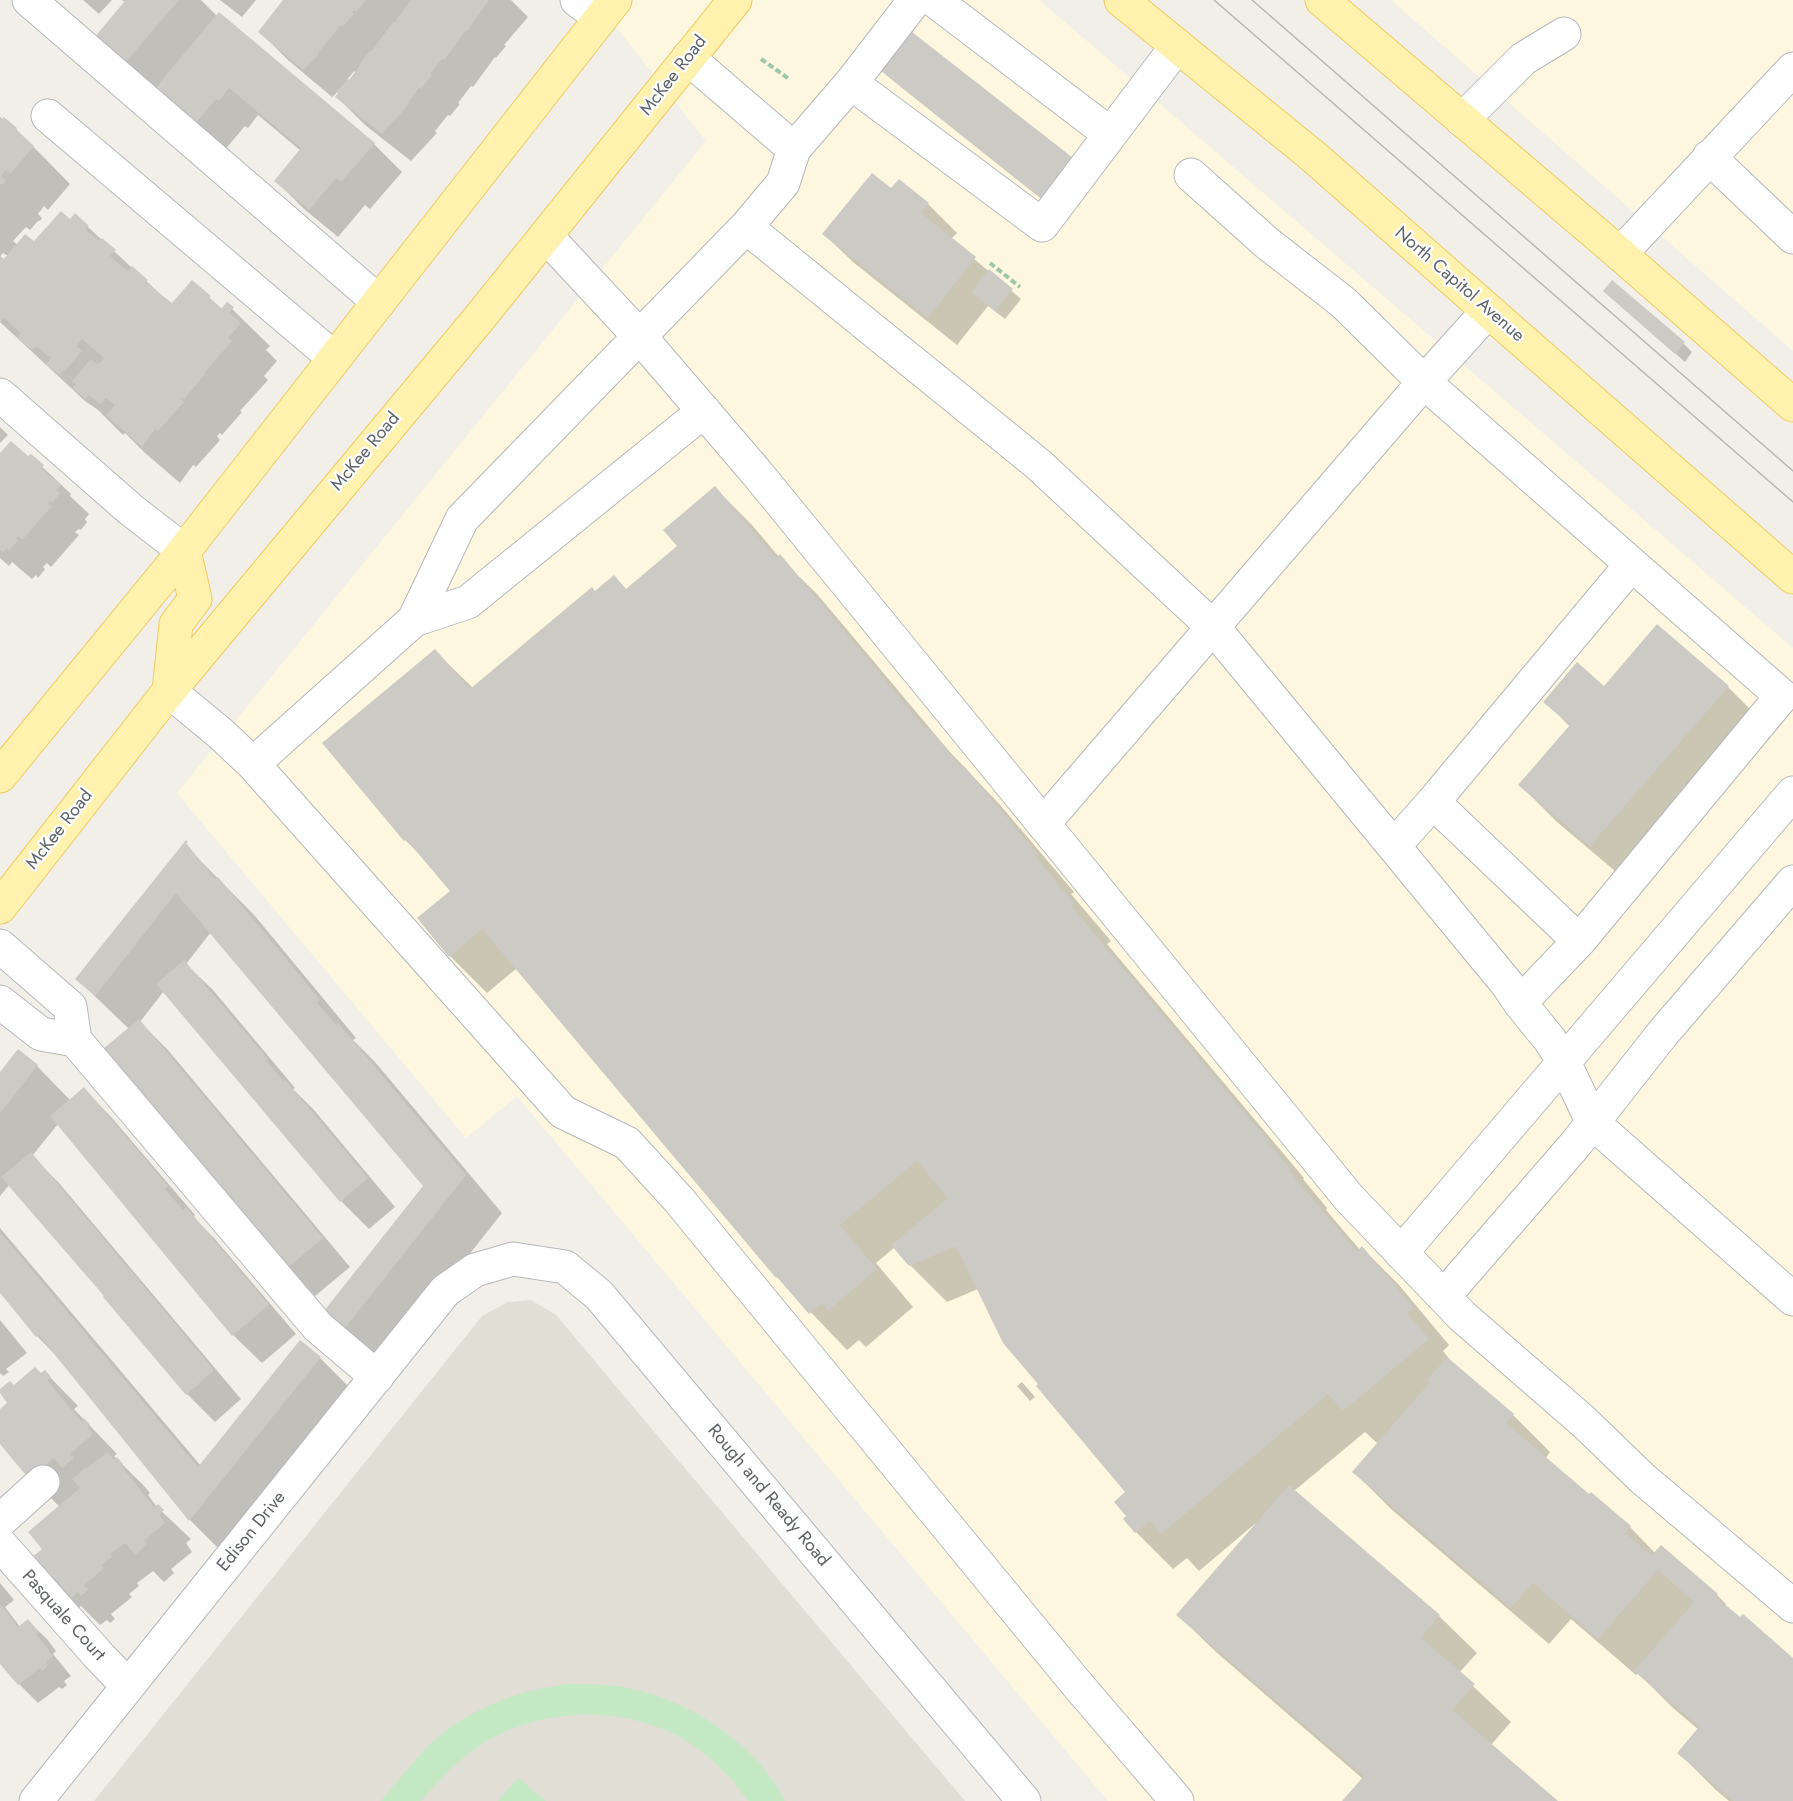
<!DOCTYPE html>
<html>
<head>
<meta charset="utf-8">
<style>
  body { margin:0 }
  canvas { display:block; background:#f1efe8 }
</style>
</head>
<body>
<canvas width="1793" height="1801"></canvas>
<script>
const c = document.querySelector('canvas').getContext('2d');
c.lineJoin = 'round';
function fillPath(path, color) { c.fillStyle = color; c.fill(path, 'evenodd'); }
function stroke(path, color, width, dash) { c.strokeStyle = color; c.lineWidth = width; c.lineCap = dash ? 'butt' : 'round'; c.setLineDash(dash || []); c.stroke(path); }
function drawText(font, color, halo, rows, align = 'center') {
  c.font = font + ' Jost,sans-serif'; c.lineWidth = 4.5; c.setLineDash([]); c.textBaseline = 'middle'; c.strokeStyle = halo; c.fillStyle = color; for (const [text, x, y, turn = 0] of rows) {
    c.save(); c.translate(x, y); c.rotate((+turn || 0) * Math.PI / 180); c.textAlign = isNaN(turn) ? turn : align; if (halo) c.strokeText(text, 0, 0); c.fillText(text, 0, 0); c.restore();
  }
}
const commercial = new Path2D(`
  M595,0h444l754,648v1153h-685l-591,-705 -51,42 -289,-345 529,-652z
  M1391,0h402v351z`);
const education = new Path2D(`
  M531,1300l25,15 409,486h-871l388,-485 26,-14z`);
const green = new Path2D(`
  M567,1684c22,0 44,0 65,5 61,13 125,56 153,112h-37c-19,-27 -44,-52 -74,-67 -60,-29 -137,-25 -193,11 -24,15 -42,35 -60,56h-40c18,-21 35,-44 55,-62 24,-22 59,-38 90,-47 13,-4 28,-5 41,-8z
  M518,1778l28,23h-48z`);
const shadow = new Path2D(`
  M83,0h29l-13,14z
  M122,0h79l16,16 157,128 28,28 -32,37 -5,-4 -27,32 -34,-28 -28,-28 25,-30 -43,-36 -10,13 -3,-2 -22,26 -100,-85 3,-64z
  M220,0h36l-14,17z
  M285,0h226l17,17 -24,28 2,1 -10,12 -1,-1 -22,30 -2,-1 -13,17 2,1 -10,12 -2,-1 -13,16 2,2 -26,28 -46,-36 -28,-28 3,-7 -8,7 -44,-37 -28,-28zM354,71l2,2 -7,9 -2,-2z
  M882,70l177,143 -168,-134z
  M0,117l16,12 54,55 -22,26 -4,-4 -6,8 4,4 -2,3h-2l-8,9 -4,-3 -13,14 5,4 16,-2 36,-22 18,6 84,78 20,-23 30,27 5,-5 43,42 -4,4 11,11 -13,15 4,4 -28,31 2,1 -20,23 -2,-2 -3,3 3,4 -24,27 -3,-2 -13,18 -35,-30 -20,-20 -2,2 -25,-25 -13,-9 -85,-79v-64l4,3 4,-5 -5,-3 -3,4z
  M899,181l29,23 29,29 -6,6 70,60 -16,20 -17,-13 -31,39 -104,-83 -29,-28 67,-43z
  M1614,300l69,43 9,9 -7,10z
  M0,427l8,8 -8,8z
  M0,455l28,3 3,-2 40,38 -1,2 19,18 -4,5 2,3 -6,8 -2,-1 -4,3 4,3 -28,32 -4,-4 -4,4 2,2 -7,9 -2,-3 -4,4 -20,-17 -3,4 -9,-8z
  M715,488l37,37 27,32 38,37 132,157 52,55 73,86 -3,2 40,47 -4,3 197,234 -1,1 24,29 -1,2 34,40 2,-2 37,37 50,60 -6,6 12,15 58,49 37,37 -5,7 85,68 25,26 6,-6 56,48 9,9 -2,2 69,54v141h-64l-13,-11 -37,-37 20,-23 -26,-22 -35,-35 -2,2 -65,-56 -22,25 -158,-135 -37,-37 24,-28 -13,-12 -71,59 145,125 38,37 -18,20 52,49 -20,23 65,56h-212l19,-22 -147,-127 -38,-37 79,-91 -1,-1 -57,48 -12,-13 -14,11 -37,-37 -8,-16 -1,-24 -87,-108 -62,-95 -31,13 -37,-37 -15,-18 -19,16 37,44 -47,40 -7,-7 -12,10 -70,-73 -260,-309 -30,25 -37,-37 2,-65 -24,-29 -23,-22 -81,-97 111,-92 38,37 123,-95 31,-3 52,-43z
  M1728,687l37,37 -137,158 -71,-60 -37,-37 50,-58 -24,-25 58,-14z
  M184,844l71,72 101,122 -3,2 22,22 127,151 -119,151 -20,-16 -37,-37 99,-125 -214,-254 -25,32 27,26 82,98 -2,1 21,21 81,97 -26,22 -28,-28 -177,-210 -24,31 27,27 183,218 -35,29 -28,-28 -79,-99 -20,-21 -59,-119 -52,-50z
  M37,1066l34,35 13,-12 28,29 83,97 -2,2 21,21 82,96 -34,29 -29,-28 -175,-211 -26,32 27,27 182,216 -26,23 -28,-28 -81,-98 -96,-112 -10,12v-122z
  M0,1228l201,238 99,-124 20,16 37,37 -130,162 -37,-37 -127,-157 -26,-27 -37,-45z
  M0,1320l27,33 -21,16 3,3 -6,4 -3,-3z
  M45,1372l33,34 -4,3 43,45 -3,2 31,31 5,6 -2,2 9,12 34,32 -5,4 6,9 -21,17 3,4 -10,9 -11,-11 -16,12 2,3 -10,8 3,3 -21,17 4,5 -5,4 -3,-3 -7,5 -19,-19 -2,2 -28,-28 -6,-31 15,-42 -30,-29 -30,-36v-31l9,-8 5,-16 28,-12z
  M1022,1382l13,15 -5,4 -13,-15z
  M0,1583l14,17 -9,7 15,20 8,-6 19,18 9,12 -3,3 18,22 -7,5 3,4 -5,4 -3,-2 -21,16 -19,-19 -19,-23z`);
const building = new Path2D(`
  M124,0h55l-56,65 -30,-26 32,-38z
  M283,0h83l-10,12 -2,-2 -2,2 2,2 -12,13 -1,-2 -24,29h2l-16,16 -45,-38z
  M411,0h78l-22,31 -1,-1 -22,30 -2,-1 -12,14 2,2 -11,14 -2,-1 -11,14 1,2 -27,30 -47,-37 3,-4 -2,-1 12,-13 1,1 12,-16 -1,-1 10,-12 1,1 22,-30 1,1z
  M219,12l156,131 -34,39 -5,-4 -27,32 -35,-29 27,-33 -72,-60 -10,13 -3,-2 -22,26 -41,-34z
  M912,32l170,133 -33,40 -169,-135z
  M4,117l13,11 -1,2 18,16 -24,28 -4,-4 -5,6 5,4 -4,5 -2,-1v-66l2,2z
  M872,173l19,15 8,-9 30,24 -8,10 55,44 -48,61 -106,-84z
  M61,211l9,8 5,-6 14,13 -4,3 14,12 3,-3 14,12 -6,6 18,15 4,-5 16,14 -3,2 27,21 20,-23 19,16 -2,2 12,11 6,-7 7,5 -5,6 12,10 -13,15 4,3 -28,32 1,1 -21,25 -2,-2 -2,1 4,4 -26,29 -3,-2 -13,18 -36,-32 9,-10 -9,-7 -6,6 -11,-9 -4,4 -12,-11 3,-4 -4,-3 19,-22 7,6 6,-7 -22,-19 -6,7 6,5 -17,20 -1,-1 -5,5 -13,-11 5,-6 -15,-12 -4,4 -15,-12 4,-5 -17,-15 -4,5v-67l4,3 21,-25 9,7z
  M989,269l24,20 -18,22 -24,-19z
  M1612,280l73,62 -10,12 -72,-63z
  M11,441l17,15 3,-2 13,11 -3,3 20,17 -4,5 3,3 -8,10 -2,-2 -2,2 4,3 -30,34 -4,-4 -2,2 2,2 -9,11 -2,-3 -4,4 -3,-2v-97z
  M715,486l61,72 4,-4 146,175 2,-2 34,41 2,-2 74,88 -3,2 39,47 -3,3 197,234 -1,1 24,29 -2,1 68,80 5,-5 51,61 -6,6 22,26 -86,72 -15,-17 -167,140 -11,-13 -15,12 -12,-14 3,-3 -12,-14 11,-10 -89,-106 2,-2 -35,-41 -47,-97 -47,20 -18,-21 57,-47 -31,-37 -77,64 37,44 -49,42 -6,-8 -13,11 -32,-37 -1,1 -294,-349 -33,28 -32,-39 33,-27 -44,-52 -2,2 -82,-98 113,-94 35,40 122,-102 3,4 19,-16 12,14 51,-43 -14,-16z
  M1657,624l72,62 -139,160 -72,-61 52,-60 -27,-23 34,-40 27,24z
  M186,840l2,2 -2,1 29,36 3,-2 102,123 -3,3 19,22 2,-2 128,152 -121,153 -21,-17 99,-125 -247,-293 -81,103 -20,-17z
  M184,960l84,99 -2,1 18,22 1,-2 83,98 -28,24 -184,-218z
  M139,1019l184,219 -37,31 -82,-99 2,-1 -17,-21 -2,1 -84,-100z
  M18,1049l20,16 -38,48v-41z
  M84,1087l84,99 -3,3 18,21 3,-3 83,98 -37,31 -182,-220z
  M31,1152l183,218 -28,25 -83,-98 1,-1 -103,-119z
  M0,1232l198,235 102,-127 21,17 -132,164 -150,-186 -3,2 -36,-44z
  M1447,1357l67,57 -8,9 83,71 2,-2 40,34 -6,7 27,22 9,-10 57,49 -3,2 25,21 3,-3 50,44v143h-60l-56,-48 22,-26 -65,-56 60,-69 -36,-32 -60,69 -65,-56 -22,25 -159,-136 78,-90 -3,-2z
  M35,1367l6,6 4,-3 6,7 -4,3 34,41 3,-3 6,7 -3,2 6,7 -23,20 4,4 -12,10 -8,-10 -25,21 -29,-35v-35l7,-6 -7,-10v-4l10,-8 4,4z
  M108,1452l6,8 3,-3 6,7 -2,2 33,41 4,-3 6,6 -5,4 6,9 -21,17 3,4 -12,11 -10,-12 -15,11 2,3 -10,8 2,3 -20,17 4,5 -7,6 -3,-4 -7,6 -17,-21 -4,4 -19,-23 11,-9 -14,-17 52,-44 -8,-9 13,-11 1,1z
  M1289,1485l151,130 -19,23 54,46 -23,26 106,91h-216l22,-25 -188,-161z
  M0,1604l18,23 10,-8 11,13 -3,2 17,22 -7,6 3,3 -7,6 -2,-3 -22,17 -18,-21z`);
const path = new Path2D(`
  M761,59l28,20
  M990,263l30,24`);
const minor = new Path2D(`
  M29,0l350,302
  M577,0l24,18
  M934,0l176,134
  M688,58l106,91
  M851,83l191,142 135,-179
  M48,116l286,242
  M1462,120l61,-61 41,-25
  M1709,157l84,80
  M1191,175l76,68 77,60 80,79 358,314 -203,245 -59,62
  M746,227l37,-44 11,-34 57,-66 64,-83
  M546,236l95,102 115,134 593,726 113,118 122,106 58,56 151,128
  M1620,254l173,-185
  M0,395l130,114 54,42
  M414,620l54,-18 236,-191
  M169,691l51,42 33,31 310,348 64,31 52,57 397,483 101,118
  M253,764l161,-144 48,-101 284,-292 292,237 175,163 295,358 12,18 30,37 14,22 29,61 200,176
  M1433,802l146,139
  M1043,824l381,-442 64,-71
  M1394,846l39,-44 198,-237
  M0,946l70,61 5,33 243,287 59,50
  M0,1002l41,32 34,6
  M1401,1253l392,-460
  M1444,1296l130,-150 89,-113 130,-151
  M0,1521l43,-39
  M0,1544l100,113 28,29
  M36,1801l409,-510 30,-21 38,-11 52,8 34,28 425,506`);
const major = new Path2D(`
  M1121,0l193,157 194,171 285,249
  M1322,0l298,254 173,151
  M169,691l7,-67 19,-25 -11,-48
  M0,776l184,-225 431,-551
  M0,907l169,-216 312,-375 254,-316`);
const tram = new Path2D(`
  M1214,0l579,502
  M1252,0l541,471`);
const streetNames = [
  ["McKee Road",674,76,-52],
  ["North Capitol Avenue",1459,285,41],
  ["McKee Road",366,452,-50],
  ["McKee Road",60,830,-52],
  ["Rough and Ready Road",768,1496,50],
  ["Edison Drive",252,1532,-51],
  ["Pasquale Court",63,1616,48]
];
fillPath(commercial, '#fef7e0');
fillPath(education, '#e1ded6');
fillPath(green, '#c5e8c5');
fillPath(shadow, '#0003');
fillPath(building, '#cccac5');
stroke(minor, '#b5b8bc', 35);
stroke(major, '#f2c960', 35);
stroke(path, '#9cc7a9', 4, [6, 3]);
stroke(minor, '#fff', 33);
stroke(major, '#fff2af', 33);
stroke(tram, '#b6b7b8', 1.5);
drawText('18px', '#5f6368', '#fff', streetNames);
</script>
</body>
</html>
